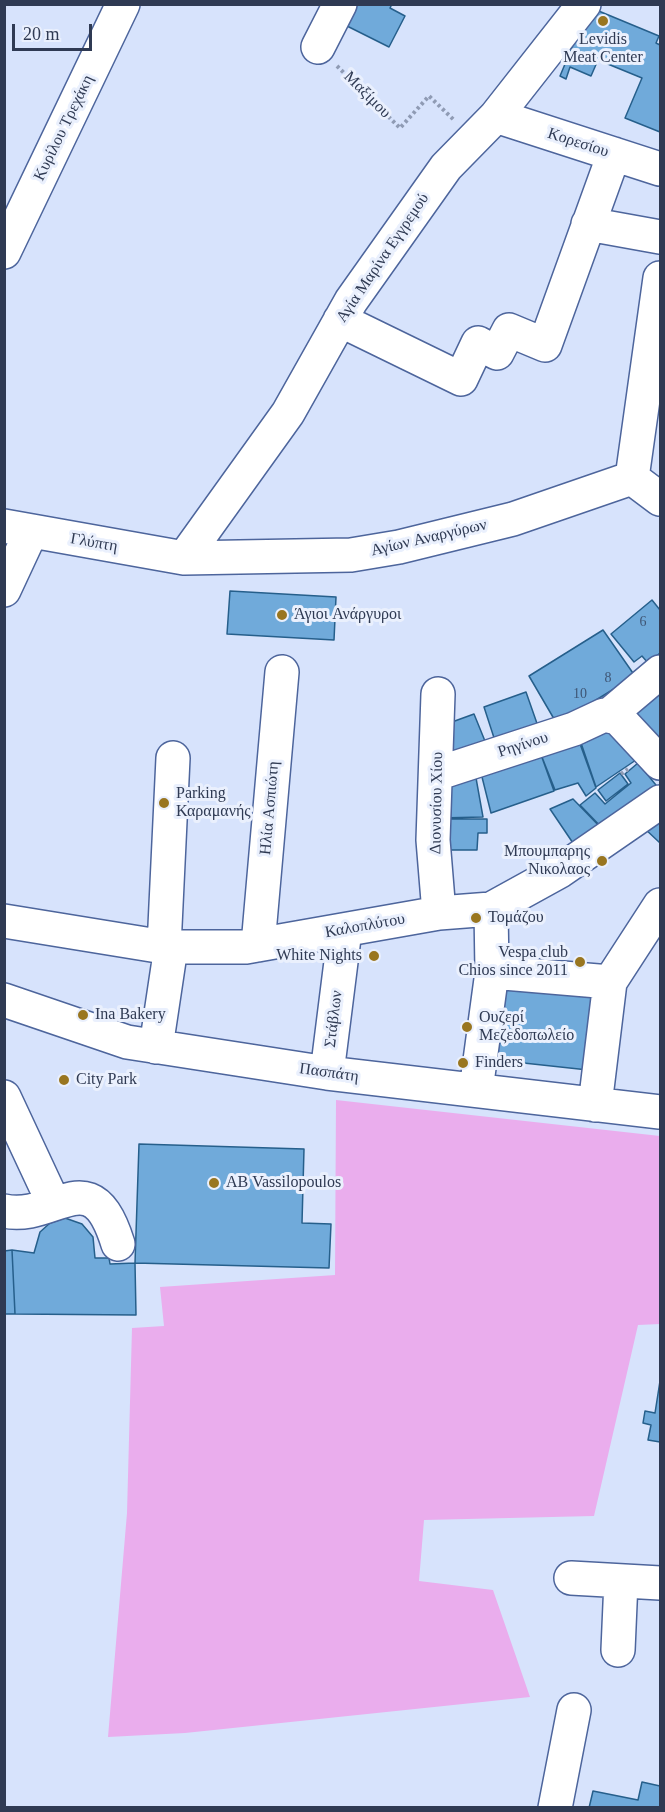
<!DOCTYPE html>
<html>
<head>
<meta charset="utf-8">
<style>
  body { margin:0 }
  #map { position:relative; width:665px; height:1812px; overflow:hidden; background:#d7e3fc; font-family:"Times New Roman",serif }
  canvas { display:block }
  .frame { position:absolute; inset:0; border:6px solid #2f3a53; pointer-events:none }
  .scale { position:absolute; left:12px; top:24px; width:80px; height:27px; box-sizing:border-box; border:3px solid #2f3a53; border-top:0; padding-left:8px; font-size:18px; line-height:21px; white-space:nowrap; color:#2f3a53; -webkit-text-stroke:4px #eaf0fd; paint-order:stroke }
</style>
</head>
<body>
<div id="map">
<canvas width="665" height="1812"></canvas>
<div class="frame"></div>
<div class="scale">20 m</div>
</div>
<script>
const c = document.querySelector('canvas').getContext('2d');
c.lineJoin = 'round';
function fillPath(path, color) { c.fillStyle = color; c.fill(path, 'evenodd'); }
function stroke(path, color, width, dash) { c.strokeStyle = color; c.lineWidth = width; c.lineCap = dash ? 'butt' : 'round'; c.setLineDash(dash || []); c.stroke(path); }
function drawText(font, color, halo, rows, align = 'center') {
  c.font = font + ' "Times New Roman",serif'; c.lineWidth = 6; c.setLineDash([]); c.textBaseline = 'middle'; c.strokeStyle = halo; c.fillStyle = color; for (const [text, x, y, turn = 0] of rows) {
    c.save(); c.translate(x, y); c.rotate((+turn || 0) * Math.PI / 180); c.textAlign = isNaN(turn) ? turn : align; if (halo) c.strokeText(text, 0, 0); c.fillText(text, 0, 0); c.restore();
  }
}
const green = new Path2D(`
  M336,1100l324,36v188l-22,1 -44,191 -170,4 -5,61 74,9 37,107 -345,36 -77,4 19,-224 5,-185 32,-2 -4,-39 175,-12z`);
const building = new Path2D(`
  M345,4h47l-2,4 15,8 -16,31 -52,-26z
  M589,7l70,29 -3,7 4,2v87l-35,-14 17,-40 -44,-18 -7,16 -21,-9 -4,12 -6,-3z
  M230,591l106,6 -2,43 -107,-6z
  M652,600l8,10v43l-12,10 -6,-7 -8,6 -23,-28z
  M603,630l32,46 -78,48 -28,-48z
  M660,690v51l-42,-30z
  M526,692l14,40 -43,15 -13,-40z
  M474,714l13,32 -31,12 -16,-18 1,-14z
  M611,728l25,32 -40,27 -16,-47z
  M579,741l17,47 -10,8 -8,-13 -23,7 -15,-38z
  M540,752l14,39 -63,22 -11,-44z
  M638,763l22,27 -54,42 -26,-27 15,-12 10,11 26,-21 -6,-9z
  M620,773l8,11 -22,17 -8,-11z
  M476,778l7,39 -44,1 1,-30z
  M573,799l32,33 -28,17 -27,-40z
  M660,815v28l-17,-16z
  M436,819h51v14h-9l-1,17h-40z
  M505,984l92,11 -9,75 -92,-10z
  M139,1144l165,5 -2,74 29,1 -2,44 -194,-5z
  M65,1218l17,6 11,13 2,21h14l1,6 25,-1 1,52 -121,-1 -3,-64 22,3 6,-21 10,-9z
  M12,1250l3,64h-11v-63z
  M660,1381v61l-12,-2 3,-15 -8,-2 2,-12 10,2z
  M642,1782l18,4v22h-71l4,-17 45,9z`);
const path = new Path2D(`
  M337,66l63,62 29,-32 25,24
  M621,774l7,-5`);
const minor = new Path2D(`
  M318,47l22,-43
  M496,116l164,53
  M588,224l72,13
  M4,252l119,-248
  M340,320l121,59 17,-36 19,10 12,-23 36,15 69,-191
  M632,478l28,-200
  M4,526l180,32 167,-3 48,-8 114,-28 119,-41 28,21
  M184,558l104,-145 63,-112 95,-134 50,-51 88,-112
  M4,590l27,-58
  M438,694l-5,146 6,73
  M609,715l51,-43
  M436,774l138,-45 30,-14 14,3 42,45
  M4,921l160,26h82l193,-34 52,-4 69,-38 100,-69
  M258,945l24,-273
  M164,947l9,-189
  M492,972l118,10
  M4,1000l123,42 200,31 333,39
  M156,1047l15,-100
  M327,1073l18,-143
  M476,1090l16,-118 -1,-63
  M4,1097l49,105
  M595,1105l15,-123 50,-77
  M4,1211c52,11 87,-54 114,33
  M571,1578l89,5
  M618,1650l3,-69
  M555,1808l19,-98`);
const markers = [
  [603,21,6,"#997620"],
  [282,615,6,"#997620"],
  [164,803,6,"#997620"],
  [602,861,6,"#997620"],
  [476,918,6,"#997620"],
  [374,956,6,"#997620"],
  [580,962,6,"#997620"],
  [83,1015,6,"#997620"],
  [467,1027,6,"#997620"],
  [463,1063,6,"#997620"],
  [64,1080,6,"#997620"],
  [214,1183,6,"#997620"]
];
const numberNames = [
  ["6",643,622],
  ["8",608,678],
  ["10",580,694]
];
const poiNames = [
  ["Levidis",603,40,"center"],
  ["Meat Center",603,58,"center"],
  ["Άγιοι Ανάργυροι",294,615],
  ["Parking",176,794],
  ["Καραμανής",176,812],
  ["Μπουμπαρης",590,852,"right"],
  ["Νικολαος",590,870,"right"],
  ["Τομάζου",488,918],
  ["Vespa club",568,953,"right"],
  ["Chios since 2011",568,971,"right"],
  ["White Nights",362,956,"right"],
  ["Ina Bakery",95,1015],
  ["Ουζερί",479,1018],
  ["Μεζεδοπωλείο",479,1036],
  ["Finders",475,1063],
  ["City Park",76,1080],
  ["AB Vassilopoulos",226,1183]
];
const streetNames = [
  ["Μαξίμου",367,95,45],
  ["Κυρίλου Τρεχάκη",64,128,-64],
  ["Κορεσίου",578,143,18],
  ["Αγία Μαρίνα Εγγρεμού",383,258,-56],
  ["Αγίων Αναργύρων",429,538,-13],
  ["Γλύπτη",94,543,10],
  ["Ρηγίνου",523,745,-18],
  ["Διονυσίου Χίου",437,803,-89],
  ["Ηλία Ασπιώτη",270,808,-85],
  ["Καλοπλύτου",365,926,-10],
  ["Στάβλων",334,1019,-83],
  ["Πασπάτη",329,1073,8]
];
fillPath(green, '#eaaded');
fillPath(building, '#70aada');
stroke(building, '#265f8b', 1.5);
stroke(minor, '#4d659c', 36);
stroke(path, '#8f9bb4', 4, [3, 3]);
stroke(minor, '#fff', 33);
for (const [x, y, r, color] of markers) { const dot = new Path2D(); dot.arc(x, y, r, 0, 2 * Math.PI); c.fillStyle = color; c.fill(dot); stroke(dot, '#eaf0fd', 2); }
drawText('14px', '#3f5675', null, numberNames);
drawText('16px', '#2f3a53', '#eaf0fd', poiNames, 'left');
drawText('16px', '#2f3a53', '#eaf0fd', streetNames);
</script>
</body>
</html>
